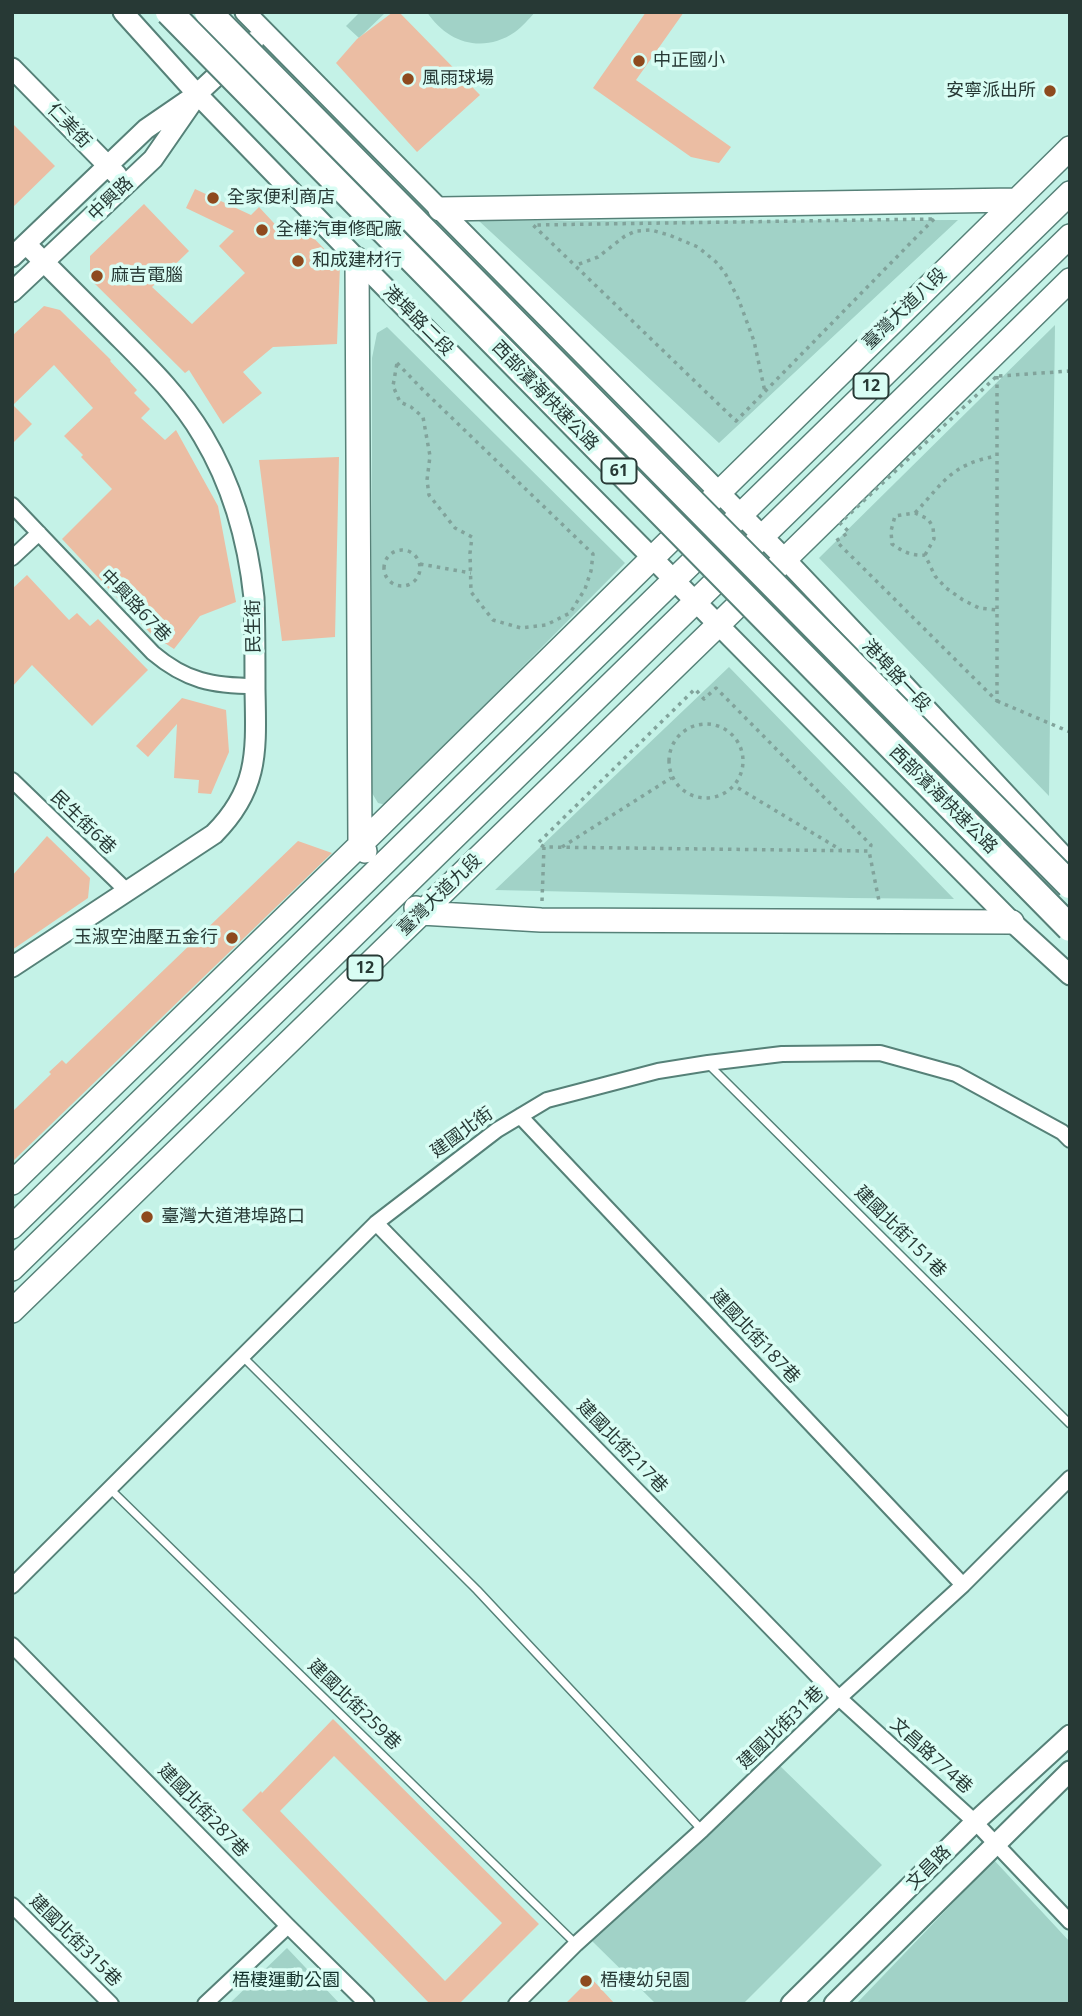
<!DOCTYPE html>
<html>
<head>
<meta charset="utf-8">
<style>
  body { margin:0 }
  #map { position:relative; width:1082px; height:2016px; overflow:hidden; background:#c4f2e7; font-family:"Open Sans",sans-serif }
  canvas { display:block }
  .frame { position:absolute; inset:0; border:14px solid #273935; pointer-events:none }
</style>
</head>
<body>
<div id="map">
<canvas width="1082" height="2016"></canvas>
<div class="frame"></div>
</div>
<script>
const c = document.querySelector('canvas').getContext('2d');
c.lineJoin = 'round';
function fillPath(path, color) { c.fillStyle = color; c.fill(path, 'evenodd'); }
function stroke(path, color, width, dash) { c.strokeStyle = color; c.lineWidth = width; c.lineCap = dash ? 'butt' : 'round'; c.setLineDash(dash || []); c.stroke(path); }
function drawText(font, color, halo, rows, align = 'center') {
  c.font = font + ' "Open Sans","Noto Sans TC",sans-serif'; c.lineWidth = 7; c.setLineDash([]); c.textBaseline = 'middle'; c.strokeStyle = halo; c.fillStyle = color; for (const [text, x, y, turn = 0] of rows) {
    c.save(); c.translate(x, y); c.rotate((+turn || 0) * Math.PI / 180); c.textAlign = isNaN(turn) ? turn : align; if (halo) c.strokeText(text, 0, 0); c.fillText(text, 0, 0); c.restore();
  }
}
const green = new Path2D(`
  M360,12h26l-27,26 -13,-12z
  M427,12h108c-6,7 -13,15 -20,20 -32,22 -68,11 -88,-20z
  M958,220l-239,223 -240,-222z
  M1055,325l-6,471 -230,-238z
  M387,327l238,236 -239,242 -8,-2 -6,-10v-435l5,-25z
  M729,667l225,232 -104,-1 -355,-8z
  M779,1765l103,100 -139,139h-87l-65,-64z
  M994,1860l76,82v62h-214z
  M287,1948l53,56h-111z`);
const building = new Path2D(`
  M393,12h6l81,83 -63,57 -81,-89 21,-24z
  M646,12h38l-48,68 95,67 -12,16 -28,-6 -98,-69z
  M12,123l43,43 -43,42z
  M195,189l56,26 8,-8 26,28 13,-13 42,43 -3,79 -64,3 -30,25 19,21 -39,31 -34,-54 -4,3 -95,-94v-23l54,-52 45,47 -37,36 40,37 53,-51 -26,-27 15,-15 -48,-23z
  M44,306l16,4 51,50 -1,1 27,29 -3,3 16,16 -9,9 24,22 11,-10 42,76 18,96 -36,14 -26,33 -23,-15 -89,-95 50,-50 -31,-32 2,-2 -19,-19 29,-28 -39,-43 -41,40 19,19 -20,20v-108z
  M339,457l-4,180 -53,4 -23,-181z
  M27,575l42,45 8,-7 13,13 8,-7 50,51 -56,56 -60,-61 -20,22v-98z
  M182,698l44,12 3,42 -18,42 -13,-1 1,-13 -25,-2 3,-54 -29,33 -12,-11z
  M47,836l43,42 -2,20 -76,52v-74z
  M298,841l34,12 -320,309v-50l39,-38 -2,-2 13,-12 4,4z
  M333,1719l206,205 -80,80h-29l-188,-194 19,-19 1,2zM334,1756l168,167 -57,58 -165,-170z
  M591,1978l24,26h-50z`);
const path = new Path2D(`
  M934,219l-198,202 -203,-196z
  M579,264l19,-7 27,-21 11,-5 15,-1 18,5 29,12 18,15 9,11 13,25 16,43 11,51
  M397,363l27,28 169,163 -2,17 -6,18 -15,24 -24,12 -25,3 -28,-8 -22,-28 -1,-39 2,-16 -17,-9 -26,-33 -2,-15 3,-24 -7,-39 -12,-10 -11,-5 -7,-16z
  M997,376v325l-161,-160 13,-9 -9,-9z
  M999,376l71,-5
  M915,513c29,-31 35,-48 81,-57
  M384 568a18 18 0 1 1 36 0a18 18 0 1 1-36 0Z
  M925,555l9,-16 -1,-12 -5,-8 -13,-6 -20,3 -4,15 1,13c11,8 20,12 33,11l10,21 11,12 17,12 16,8 18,2
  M420,564l51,9
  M997,701l73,31
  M669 761a37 37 0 1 1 74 0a37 37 0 1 1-74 0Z
  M738,788l103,62
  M544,847l-6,-4 157,-154 9,10 12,-11 155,157 -2,6
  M562,847l109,-69
  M542,901l2,-54 325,4 10,50`);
const lane = new Path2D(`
  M708,1064l362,360
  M243,1357l234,233 225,240
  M110,1489l466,455`);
const street = new Path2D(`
  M12,505l141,148c33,28 60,33 102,33
  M12,558l27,-25
  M12,780l116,112
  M520,1116l443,469
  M376,1223l463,475 136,124 95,100
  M12,1586l364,-363 121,-93 50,-30 111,-29 50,-8 74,-9 98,-1 76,21 106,58 8,8
  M12,1645l276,281 79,78
  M12,1905l99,99
  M205,2004l83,-78
  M516,2004l60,-60 126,-114 137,-132 124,-113 107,-107`);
const secondary = new Path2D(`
  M123,12l74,82 160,165 655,663 58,53
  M245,12l540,547 107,113 178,191
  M12,68l105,107
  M12,257l134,-128 51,-35 57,-53
  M12,292l141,-133 38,-55
  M12,967l202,-133c46,-46 42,-85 41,-145 0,-30 0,-61 -1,-91 -6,-58 -21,-112 -51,-162 -23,-39 -55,-70 -86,-101 -31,-31 -61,-61 -91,-91
  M791,2004l184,-182 95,-87
  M834,2004l236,-233`);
const primary = new Path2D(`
  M440,209l576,-9
  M357,259l3,586 5,6
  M416,908l5,5 120,7 471,2
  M12,1183l348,-338 710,-697
  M12,1227l1058,-1034
  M12,1269l1058,-1033
  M12,1311l706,-686 352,-345`);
const highwayBridge = new Path2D(`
  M169,12l901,916
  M208,12l862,873`);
const markers = [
  [639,61,7,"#8e4a1e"],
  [408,79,7,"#8e4a1e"],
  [1050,91,7,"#8e4a1e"],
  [213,198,7,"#8e4a1e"],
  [262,230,7,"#8e4a1e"],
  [298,261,7,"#8e4a1e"],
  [97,276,7,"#8e4a1e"],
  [232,938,7,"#8e4a1e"],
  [147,1217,7,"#8e4a1e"],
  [586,1981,7,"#8e4a1e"]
];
const shields = [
  [871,386,35],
  [619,471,35],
  [365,968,35]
];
const shieldNames = [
  ["12",871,386],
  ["61",619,471],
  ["12",365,968]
];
const poiNames = [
  ["中正國小",653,61],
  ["風雨球場",422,79],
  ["安寧派出所",1036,91,"right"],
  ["全家便利商店",227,198],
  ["全樺汽車修配廠",276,230],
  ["和成建材行",312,261],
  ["麻吉電腦",111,276],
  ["玉淑空油壓五金行",218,938,"right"],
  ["臺灣大道港埠路口",161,1217],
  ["梧棲幼兒園",600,1981]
];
const streetNames = [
  ["仁美街",69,126,46],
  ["中興路",111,199,-44],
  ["臺灣大道八段",905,309,-44],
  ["港埠路二段",418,321,45],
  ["西部濱海快速公路",545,396,46],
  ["中興路67巷",135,606,46],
  ["民生街",254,626,-91],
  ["港埠路一段",896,676,47],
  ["西部濱海快速公路",943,800,45],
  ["民生街6巷",83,823,44],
  ["臺灣大道九段",440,895,-44],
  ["建國北街",462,1133,-36],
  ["建國北街151巷",900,1232,45],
  ["建國北街187巷",755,1337,47],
  ["建國北街217巷",622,1447,46],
  ["建國北街259巷",354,1705,44],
  ["建國北街31巷",781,1728,-44],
  ["文昌路774巷",931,1756,42],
  ["建國北街287巷",203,1811,46],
  ["文昌路",929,1868,-45],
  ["建國北街315巷",75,1941,45]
];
const parkNames = [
  ["梧棲運動公園",286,1981]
];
fillPath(green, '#a1d2c7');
fillPath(building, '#ebbda3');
stroke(lane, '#568178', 10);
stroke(street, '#568178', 18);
stroke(secondary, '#568178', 23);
stroke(primary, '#568178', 26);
stroke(path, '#81a39b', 3.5, [3.5, 5]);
stroke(lane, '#fff', 7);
stroke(street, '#fff', 14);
stroke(secondary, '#fff', 19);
stroke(primary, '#fff', 23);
stroke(highwayBridge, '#568178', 30, []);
stroke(highwayBridge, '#fff', 26);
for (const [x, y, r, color] of markers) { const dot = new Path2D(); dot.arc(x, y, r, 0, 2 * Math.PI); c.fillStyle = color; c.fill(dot); stroke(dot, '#d9fdf4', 2.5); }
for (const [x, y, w] of shields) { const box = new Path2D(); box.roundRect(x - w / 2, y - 12.5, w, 25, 5); c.fillStyle = '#d9fdf4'; c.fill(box); stroke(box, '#273935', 2); }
drawText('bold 16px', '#273935', null, shieldNames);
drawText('18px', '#273935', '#d9fdf4', poiNames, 'left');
drawText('18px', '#273935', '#d9fdf4', streetNames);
drawText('18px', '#14322c', '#d9fdf4', parkNames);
</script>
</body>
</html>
